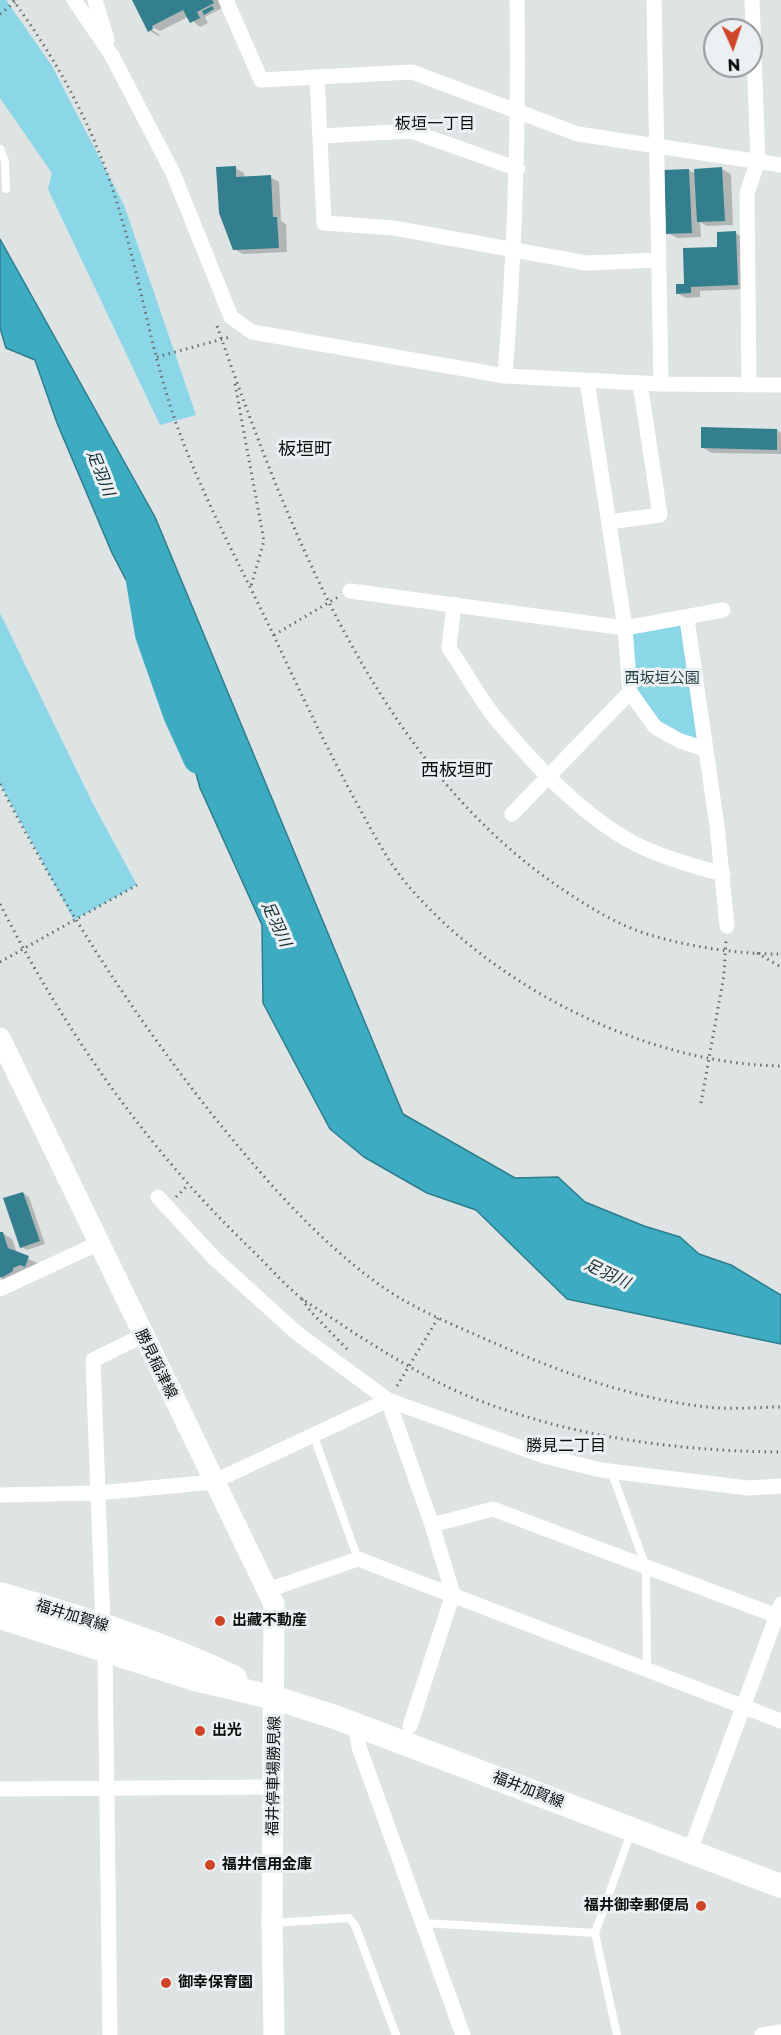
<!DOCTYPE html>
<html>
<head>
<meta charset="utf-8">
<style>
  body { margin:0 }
  #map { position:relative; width:781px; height:2035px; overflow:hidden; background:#dee3e4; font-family:Montserrat,sans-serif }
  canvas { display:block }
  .north { position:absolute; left:703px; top:18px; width:60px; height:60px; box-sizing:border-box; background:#ebf0f2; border:2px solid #929697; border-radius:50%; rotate:177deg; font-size:16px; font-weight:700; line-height:24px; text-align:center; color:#0c0e0e }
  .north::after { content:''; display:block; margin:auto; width:21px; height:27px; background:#cf4527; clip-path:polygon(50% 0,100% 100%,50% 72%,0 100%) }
</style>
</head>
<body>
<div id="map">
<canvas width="781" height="2035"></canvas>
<div class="north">N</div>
</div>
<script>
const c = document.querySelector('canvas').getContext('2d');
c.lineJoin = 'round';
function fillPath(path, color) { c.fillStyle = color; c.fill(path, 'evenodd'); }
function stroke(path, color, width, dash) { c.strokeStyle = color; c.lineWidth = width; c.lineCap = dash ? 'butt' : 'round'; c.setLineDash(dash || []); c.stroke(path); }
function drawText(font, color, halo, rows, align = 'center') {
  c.font = font + ' Montserrat,"Noto Sans JP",sans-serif'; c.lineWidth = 6; c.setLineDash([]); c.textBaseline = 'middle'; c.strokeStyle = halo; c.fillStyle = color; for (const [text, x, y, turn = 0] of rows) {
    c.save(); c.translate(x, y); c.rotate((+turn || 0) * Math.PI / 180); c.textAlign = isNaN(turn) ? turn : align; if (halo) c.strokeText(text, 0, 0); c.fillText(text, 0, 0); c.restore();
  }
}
const green = new Path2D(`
  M0,0h6l46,66 72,139 72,210 -36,10 -112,-236 4,-16 -52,-75z
  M0,613l92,189 45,83 -63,35 -74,-136z
  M683,624l17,116 -39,-13 -27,-36 -3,-62z`);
const water = new Path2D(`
  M0,239l155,278 248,597 112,64 43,-1 27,25 59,24 36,11 19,17 32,11 50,30v49l-214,-45 -91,-89 -49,-17 -63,-36 -34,-28 -67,-126 -1,-78 -62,-137 -37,-137 -51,-98 -55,-130 -22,-63 -29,-12 -6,-20z`);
const shadow = new Path2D(`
  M134,0h84l4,8 -17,9 3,6 -8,4 -12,-10 -28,14 -8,-4v3l8,5 -2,1 -9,-6z
  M235,168l9,5v5l26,-1 9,5 2,39 5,3 1,28 -44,2 -9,-5z
  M722,169l9,5 2,51 -26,1 -7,-4 1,15 -24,1 -9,-5 21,-63 7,4z
  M735,233l9,5 2,51 -46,2v6l-14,1 -9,-5z
  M777,430l4,3v21l-69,-1 -9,-5z
  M23,1193l6,4 16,47 -18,6 -6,-3z
  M0,1232l12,7 5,14 20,10 -3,8 -31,9 -3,-2z`);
const river = new Path2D(`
  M142,581l9,53 28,80 20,44`);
const building = new Path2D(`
  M132,0h80l2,3 -17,9 3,6 -10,5 -7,-13 -31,16 1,3 -5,3z
  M212,6l2,3 -10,6 -2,-4z
  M236,166v11l35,-2 2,42h4l2,31 -46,2 -14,-37 -3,-46z
  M722,167l3,54 -28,1 -3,-53z
  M689,169l3,64 -26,1 -2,-64z
  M736,231l2,54 -47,2v6l-15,1v-10h8l-1,-36 34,-1v-15z
  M701,427l76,2v21l-76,-2z
  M23,1192l17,49 -20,7 -17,-50z
  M0,1232h3l5,16 21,8 -4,11 -5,-2 -7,3v3l-10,6h-3z`);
const path = new Path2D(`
  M13,0c46,63 82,130 105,206 22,71 33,146 58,217 26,73 64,142 97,211 28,60 56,119 88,177 13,24 27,50 44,71 87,104 240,182 376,184
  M0,14l15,-12
  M217,326c70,200 160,437 342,561 27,18 56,37 88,47 42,13 90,20 134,20
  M157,357l73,-20
  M235,384l29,157 -13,45
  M274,635l64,-38
  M0,784c62,121 134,233 219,339 49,60 101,120 165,165 28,19 60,33 90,46 73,33 152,64 233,73 24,3 50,0 74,0
  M0,904c65,128 150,249 254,348 15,15 30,32 47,46 15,11 32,20 47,31 38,24 74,47 115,65 101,42 209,57 318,58
  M757,953l24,14
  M0,962l137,-77
  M701,1103l23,-128 2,-35
  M176,1197l12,-12
  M302,1299l9,13 37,38
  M397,1386l41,-68`);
const service = new Path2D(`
  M0,149l5,12 1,28
  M313,1434l45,125
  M611,1471l35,96 1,102
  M273,1923l76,-5 6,7 41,110
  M423,1923l172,10
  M617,2035l-22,-102 36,-101`);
const minor = new Path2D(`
  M74,0l37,54 62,119 58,144 21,15 253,44 156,8 120,1
  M95,0l12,40
  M226,0l35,80 151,-8 166,62 203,31
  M654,0l7,384
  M317,77l7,146 70,5 192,35 72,-3
  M320,136l91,-5 107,38
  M505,376c10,-125 14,-250 12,-376
  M587,381l38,247 5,64 25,35 25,14 25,8
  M749,385l-2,-192 11,-32 -6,-161
  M609,522l51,-7 -20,-132
  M350,591l275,37 98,-18
  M454,604l-5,44c16,23 30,50 48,72 37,44 81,91 131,120 29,16 62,25 95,34
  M687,619l30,207 10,100
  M512,814l118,-122
  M158,1197l57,62 83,75 90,66 156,56 57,14 147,18 33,-2
  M0,1289l99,-46
  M388,1400l44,125 21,69 -43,132
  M0,1495l98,-2 115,-11 175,-82
  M432,1525l61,-16 284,107
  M268,1590l90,-31 423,162
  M103,1626l-10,-266 49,-24
  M105,1649l5,386
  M355,1725l4,22 104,288
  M0,1789l274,-2
  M690,1851l91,-247
  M762,2035l19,-3`);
const secondary = new Path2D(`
  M0,1038l274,566 -2,319 2,112`);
const primary = new Path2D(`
  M0,1594c80,24 160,47 235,84
  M0,1617l195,62 80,19 60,19 446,169`);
const markers = [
  [220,1621,6,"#cf4527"],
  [200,1731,6,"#cf4527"],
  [210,1865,6,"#cf4527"],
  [701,1906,6,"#cf4527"],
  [166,1983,6,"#cf4527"]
];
const parkNames = [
  ["西坂垣公園",662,679]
];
const streetNames = [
  ["勝見稲津線",156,1364,64],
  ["福井加賀線",72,1616,17],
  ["福井停車場勝見線",274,1776,-89],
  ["福井加賀線",528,1790,21]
];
const poiNames = [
  ["出藏不動産",232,1621],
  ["出光",212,1731],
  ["福井信用金庫",222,1865],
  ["福井御幸郵便局",689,1906,"right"],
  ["御幸保育園",178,1983]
];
const neighbourhoodNames = [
  ["板垣一丁目",435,124],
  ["勝見二丁目",566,1446]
];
const waterNames = [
  ["足羽川",100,473,68],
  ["足羽川",276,924,65],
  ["足羽川",607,1274,25]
];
const quarterNames = [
  ["板垣町",305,450],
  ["西板垣町",457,771]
];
fillPath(green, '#8bd7e8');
fillPath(water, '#3dacc2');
stroke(water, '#2e7d8c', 1.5);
fillPath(shadow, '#0003');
stroke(river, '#3dacc2', 32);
fillPath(building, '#337f8e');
stroke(path, '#6b6e6f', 3, [1.5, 4.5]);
stroke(service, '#fff', 8);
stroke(minor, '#fff', 15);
stroke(secondary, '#fff', 21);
stroke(primary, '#fff', 24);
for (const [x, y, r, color] of markers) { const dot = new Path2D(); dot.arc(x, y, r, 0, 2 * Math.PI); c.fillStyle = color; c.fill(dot); stroke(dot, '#ebf0f2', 2); }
drawText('15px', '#263f44', '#ebf0f2', parkNames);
drawText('15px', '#0c0e0e', '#ebf0f2', streetNames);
drawText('bold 15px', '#0c0e0e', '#ebf0f2', poiNames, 'left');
drawText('16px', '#0c0e0e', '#ebf0f2', neighbourhoodNames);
drawText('italic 16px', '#162e34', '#ebf0f2', waterNames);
drawText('18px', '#0c0e0e', '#ebf0f2', quarterNames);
</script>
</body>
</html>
